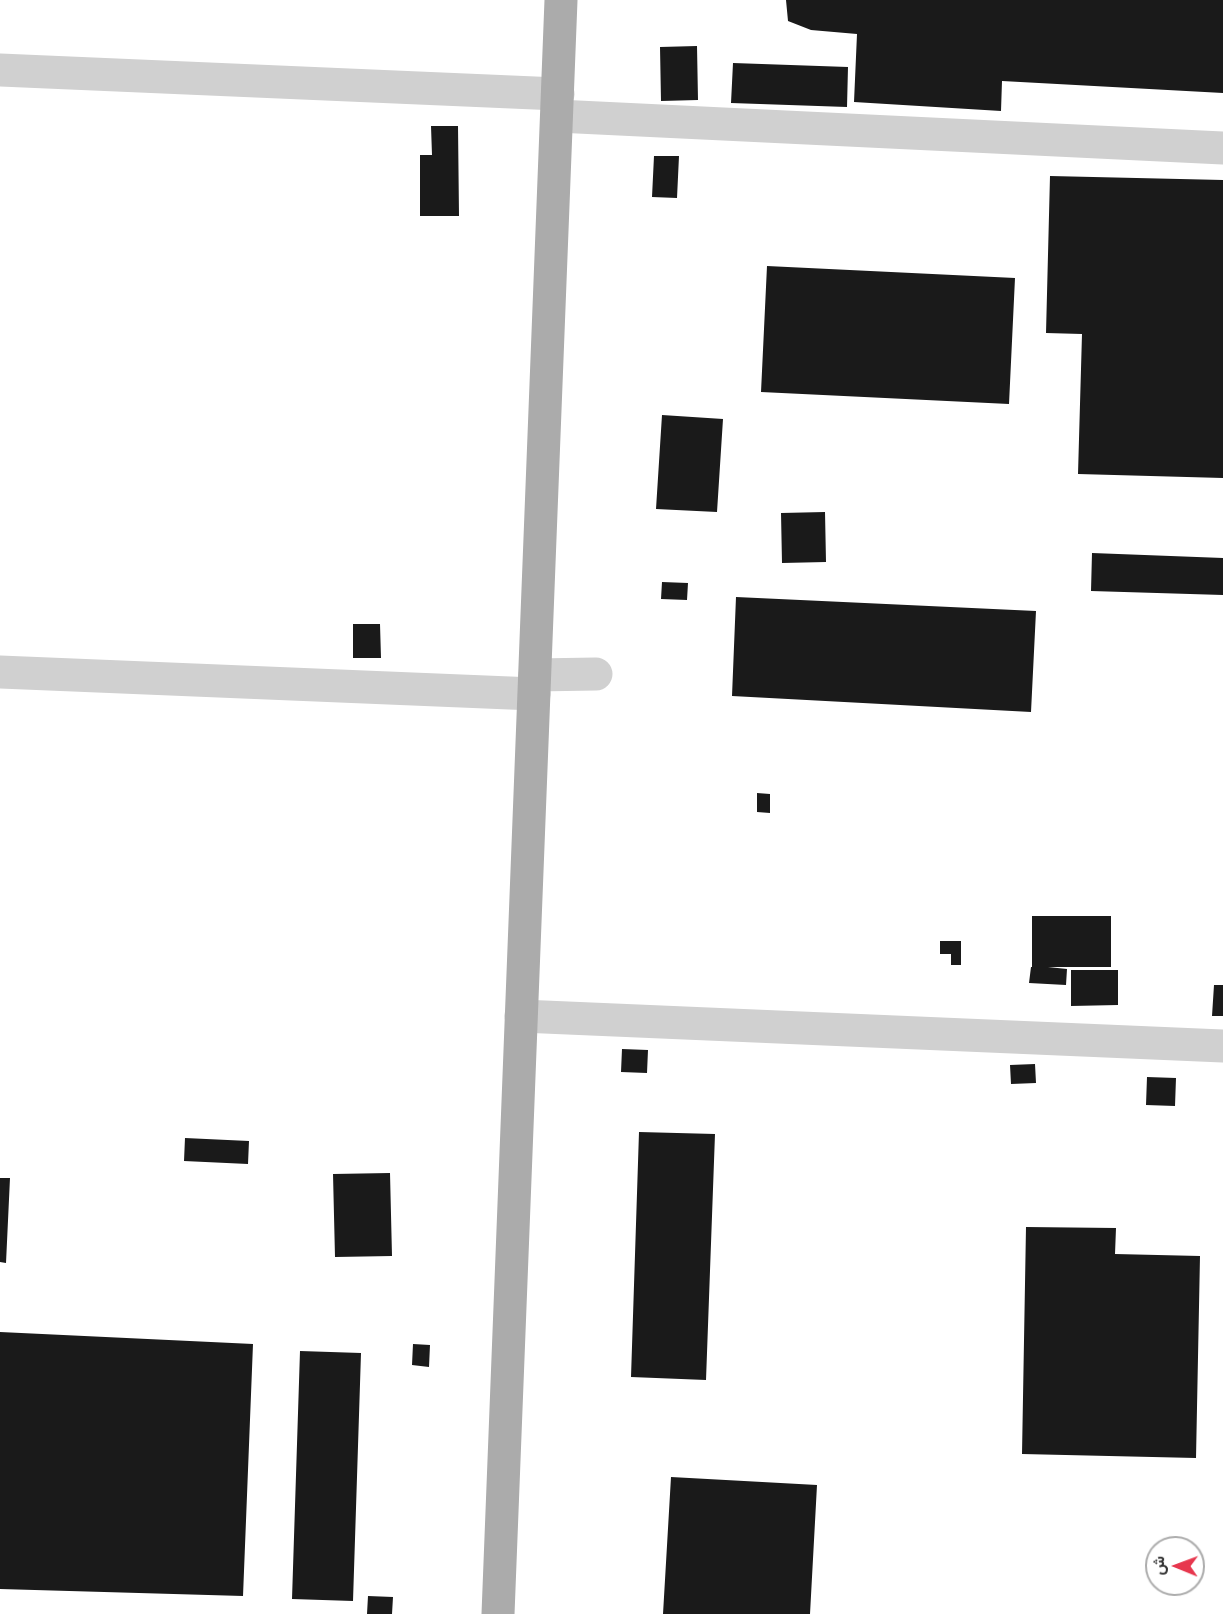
<!DOCTYPE html>
<html>
<head>
<meta charset="utf-8">
<style>
  body { margin:0 }
  #map { position:relative; width:1223px; height:1614px; overflow:hidden; background:#fff; font-family:Roboto,Vazirmatn,sans-serif }
  canvas { display:block }
  .north { position:absolute; left:1145px; top:1536px; width:60px; height:60px; box-sizing:border-box; background:#fff; border:2px solid #adadad; border-radius:50%; rotate:271deg; font-size:16px; font-weight:700; line-height:24px; text-align:center; color:#333 }
  .north::after { content:''; display:block; margin:auto; width:21px; height:27px; background:#e7374e; clip-path:polygon(50% 0,100% 100%,50% 72%,0 100%) }
</style>
</head>
<body>
<div id="map">
<canvas width="1223" height="1614"></canvas>
<div class="north">ش</div>
</div>
<script>
const c = document.querySelector('canvas').getContext('2d');
c.lineJoin = 'round';
function fillPath(path, color) { c.fillStyle = color; c.fill(path, 'evenodd'); }
function stroke(path, color, width, dash) { c.strokeStyle = color; c.lineWidth = width; c.lineCap = dash ? 'butt' : 'round'; c.setLineDash(dash || []); c.stroke(path); }
const building = new Path2D(`
  M786,0h437v93l-221,-12 -1,30 -147,-9 3,-68 -46,-4 -23,-9z
  M697,46l1,54 -37,1 -1,-54z
  M733,63l115,4 -1,40 -116,-4z
  M431,126h27l1,90h-39v-61h12z
  M654,156h25l-2,42 -25,-1z
  M1050,176l173,4v298l-145,-4 4,-140 -36,-1z
  M767,266l248,12 -6,126 -248,-12z
  M662,415l61,4 -6,93 -61,-3z
  M825,512l1,50 -44,1 -1,-50z
  M1092,553l131,5v37l-132,-4z
  M662,582l26,1 -1,17 -26,-1z
  M736,597l300,14 -5,101 -299,-16z
  M353,624h27l1,34h-28z
  M757,793l13,1v19l-13,-1z
  M1032,916h79v51h-63l19,2 -1,16 -37,-2 2,-16h1z
  M940,941h21v24h-10v-11h-11z
  M1071,970h47v35l-47,1z
  M1214,985h9v31h-11z
  M622,1049l26,1 -1,23 -26,-1z
  M1035,1064l1,19 -25,1 -1,-19z
  M1147,1077l29,1 -1,28 -29,-1z
  M639,1132l76,2 -9,246 -75,-3z
  M185,1138l64,3 -1,23 -64,-3z
  M390,1173l2,83 -57,1 -2,-83z
  M0,1178h10l-4,85 -6,-1z
  M1026,1227l90,1 -1,26 85,2 -4,202 -174,-4z
  M0,1332l253,12 -10,252 -243,-7z
  M413,1344l17,1 -1,22 -17,-2z
  M300,1351l61,2 -8,248 -61,-2z
  M671,1477l146,8 -7,129h-147z
  M368,1596l25,1 -1,17h-25z`);
const minor = new Path2D(`
  M0,70l558,24
  M557,116l666,32
  M0,672l534,22
  M535,675l61,-1
  M521,1016l702,30`);
const major = new Path2D(`
  M498,1614l63,-1614`);
fillPath(building, '#1a1a1a');
stroke(minor, '#d0d0d0', 33);
stroke(major, '#ababab', 33);
</script>
</body>
</html>
